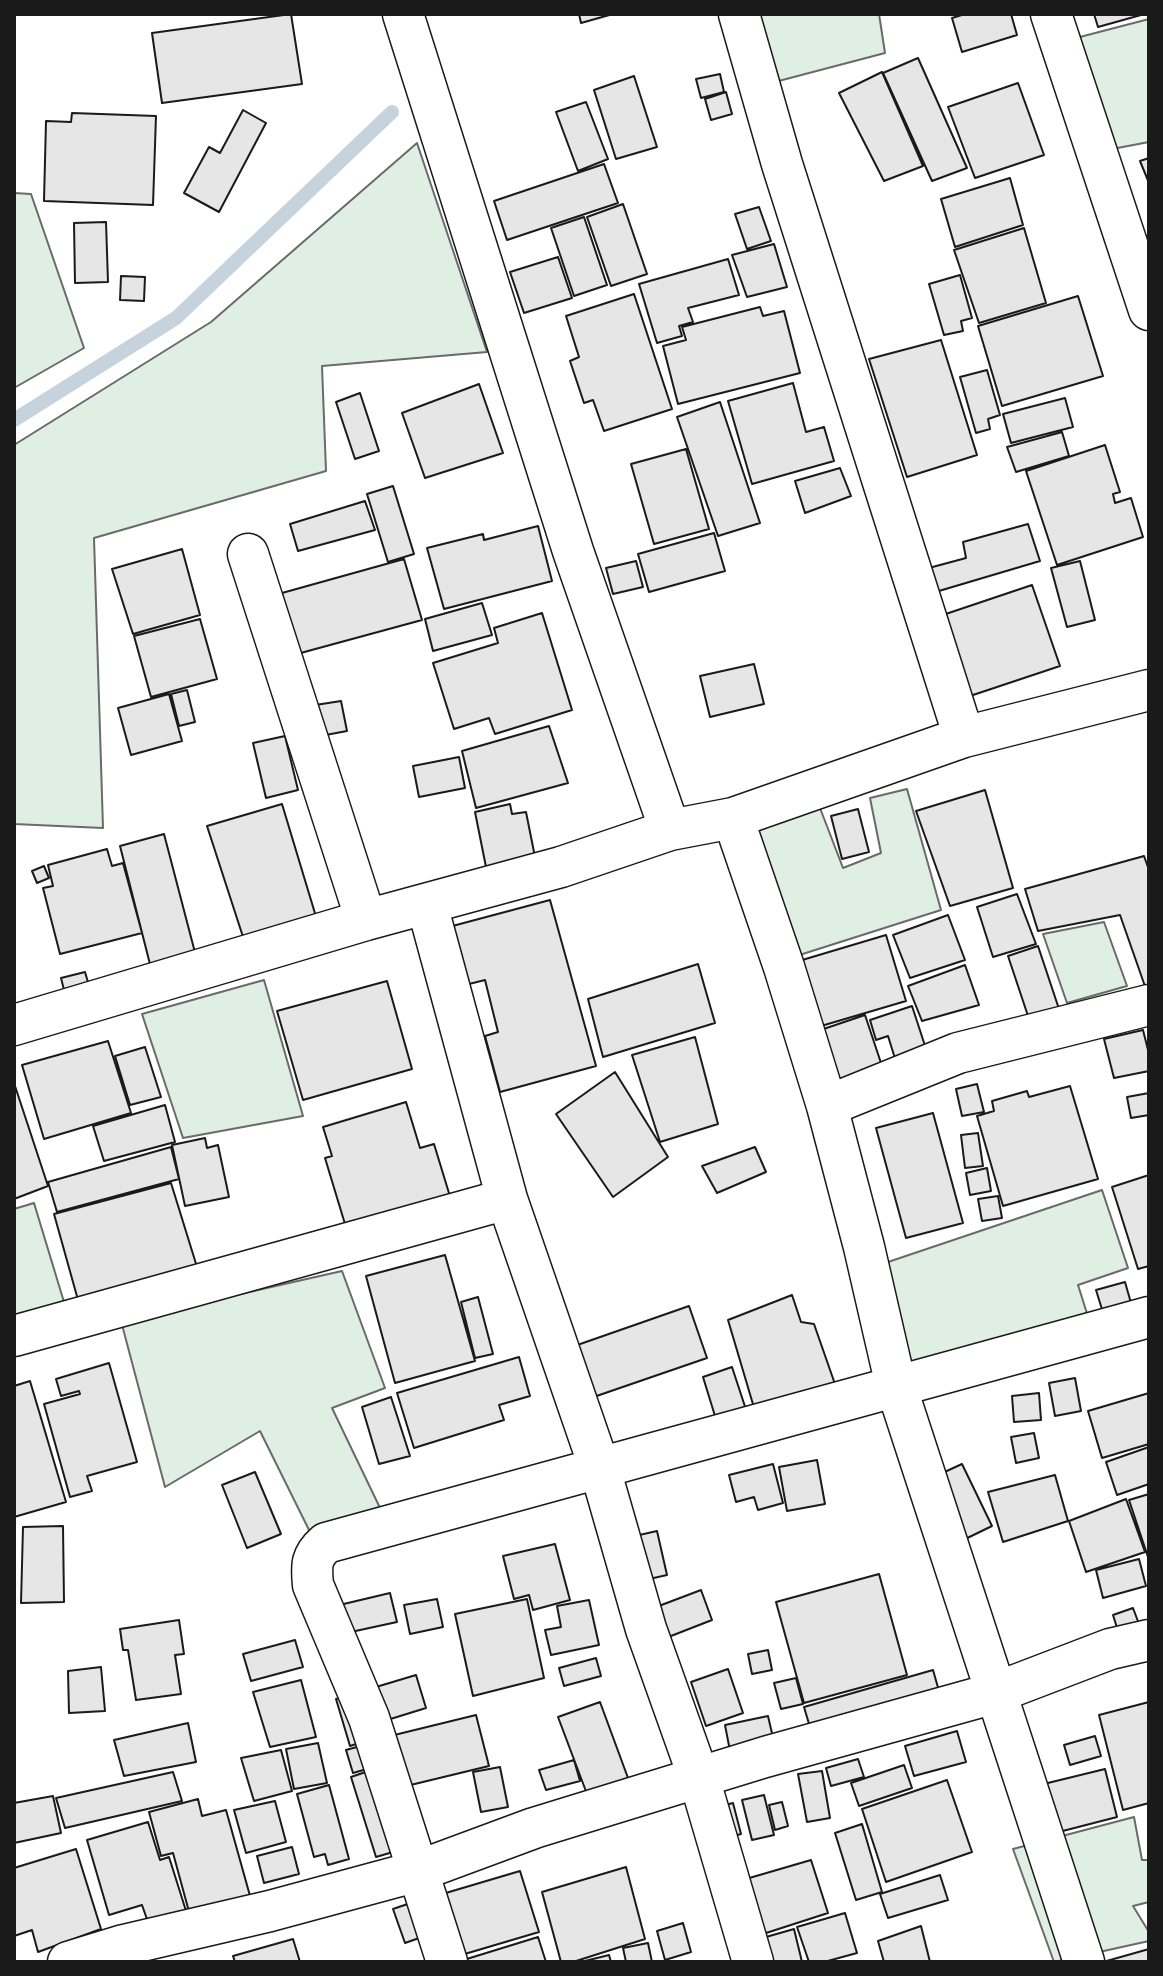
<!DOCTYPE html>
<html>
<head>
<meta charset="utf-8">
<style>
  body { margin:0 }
  #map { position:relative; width:1163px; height:1976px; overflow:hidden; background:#fff; font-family:Roboto,sans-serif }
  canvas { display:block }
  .frame { position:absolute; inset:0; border:16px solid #1a1a1a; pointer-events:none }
</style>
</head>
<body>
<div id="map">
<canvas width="1163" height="1976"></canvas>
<div class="frame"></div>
</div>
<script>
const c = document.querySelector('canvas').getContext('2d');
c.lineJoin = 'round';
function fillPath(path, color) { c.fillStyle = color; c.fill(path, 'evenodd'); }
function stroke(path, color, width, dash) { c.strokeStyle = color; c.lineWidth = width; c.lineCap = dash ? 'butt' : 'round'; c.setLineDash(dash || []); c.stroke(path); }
const green = new Path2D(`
  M751,14h128l6,39 -114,30z
  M1149,19v123l-42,8 -31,-112z
  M417,143l70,209 -165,14 4,105 -232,67 9,290 -89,-4v-379l197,-123z
  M14,193l17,1 53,154 -70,40z
  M907,789l34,121 -151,48 -38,-131 68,-19 23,60 38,-15 -11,-55z
  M1104,922l23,64 -60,17 -24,-69z
  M264,980l39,136 -120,22 -41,-124z
  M1102,1190l26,78 -50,17 12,38 -181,55 -24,-115z
  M34,1203l33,109 -53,13v-116z
  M342,1271l43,117 -53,20 49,102 -69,26 -52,-105 -95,56 -44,-166z
  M1134,1817l8,43h7v42l-16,4 16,26v9l-95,21 -41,-113z`);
const stream = new Path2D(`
  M14,420l162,-102 216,-206`);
const building = new Path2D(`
  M291,14l11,70 -140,19 -10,-70z
  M579,14h34l-32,9z
  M965,14h46l6,21 -55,17 -10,-34z
  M1094,14h47v1l-43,12z
  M918,58l49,110 -35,13 -49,-108z
  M882,72l41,94 -39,15 -45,-88z
  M720,74l4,18 -23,6 -5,-19z
  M634,76l23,71 -41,12 -22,-69z
  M1018,83l26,72 -69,23 -27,-71z
  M726,92l6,22 -21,6 -6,-21z
  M586,102l22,57 -30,12 -22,-59z
  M243,110l23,13 -47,89 -35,-19 25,-46 11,6z
  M72,113l84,3 -3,89 -109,-4 2,-80 25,1z
  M1149,158v25l-9,-22z
  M604,164l14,39 -111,37 -13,-39z
  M1010,178l13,47 -68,22 -14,-48z
  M623,204l24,70 -36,12 -24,-69z
  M759,207l12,34 -24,8 -12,-35z
  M584,217l23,68 -33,11 -23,-68z
  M106,222l2,60 -33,1 -1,-60z
  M1024,228l22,75 -67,20 -25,-73z
  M774,244l13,43 -40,10 -15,-42z
  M558,257l14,41 -48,15 -14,-41z
  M728,259l11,36 -51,13 5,14 -14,4 3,10 -25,7 -18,-59z
  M960,275l12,43 -11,3 2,10 -19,4 -15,-51z
  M121,276l24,1 -1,24 -24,-1z
  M634,294l38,115 -68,22 -11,-31 -9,3 -14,-42 9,-4 -13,-41z
  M1078,296l25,80 -101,30 -24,-80z
  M760,307l3,9 21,-5 16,62 -122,31 -15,-58 23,-6 -4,-13z
  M941,340l36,115 -70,22 -38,-118z
  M987,370l13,45 -12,4 2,10 -14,4 -16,-56z
  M793,383l13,49 18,-5 10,34 -82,23 -24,-83z
  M479,384l24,69 -78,25 -23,-65z
  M360,393l19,58 -24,8 -19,-57z
  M1065,398l8,29 -62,16 -8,-29z
  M720,402l40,121 -42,13 -41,-119z
  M1062,432l7,24 -53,16 -9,-25z
  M1105,445l15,47 -7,2 2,9 16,-5 12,39 -86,28 -31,-94z
  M686,449l23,80 -55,15 -23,-80z
  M840,468l11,28 -46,17 -10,-32z
  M393,486l21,68 -26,8 -21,-68z
  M365,501l10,29 -77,21 -8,-27z
  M1028,524l12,37 -118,35 -8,-24 52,-14 -3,-16z
  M538,526l14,55 -108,28 -17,-61 56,-14 1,6z
  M714,533l11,38 -76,21 -11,-38z
  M182,549l18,66 -67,19 -21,-65z
  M404,559l18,61 -125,34 -15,-61z
  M636,561l7,26 -30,7 -7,-26z
  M1080,561l15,59 -28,7 -16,-59z
  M1032,585l28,81 -120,40 -27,-81z
  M482,603l10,32 -59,16 -8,-32z
  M542,613l30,97 -77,24 -6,-16 -35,11 -21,-66 65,-20 -4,-15z
  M200,619l17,60 -66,18 -17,-61z
  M754,664l10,40 -54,13 -10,-41z
  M187,690l8,32 -16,4 -8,-32z
  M169,694l13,47 -51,14 -13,-47z
  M341,701l6,30 -32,6 -6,-31z
  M549,726l19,57 -92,25 -14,-57z
  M285,736l13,54 -32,8 -13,-55z
  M459,757l6,31 -46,9 -6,-31z
  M985,790l28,98 -63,18 -34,-95z
  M282,804l35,116 -72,23 -38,-117z
  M510,804l2,10 14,-2 11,55 -49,10 -13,-65z
  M858,809l11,43 -27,7 -11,-43z
  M164,834l34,130 -45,12 -33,-130z
  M107,849l5,17 11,-3 19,70 -82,21 -17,-66 10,-2 -5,-21z
  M1144,856l5,14v121l-2,1 -27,-77 -82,16 -13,-42z
  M44,866l5,12 -12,5 -5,-12z
  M1017,894l19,50 -43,13 -16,-50z
  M550,900l46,166 -96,26 -15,-56 13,-4 -13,-52 -24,6 -16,-58z
  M948,915l17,45 -55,18 -17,-43z
  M886,935l20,66 -95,28 -39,-60z
  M1038,946l25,75 -30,10 -25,-75z
  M698,964l17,59 -112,34 -15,-58z
  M965,965l14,40 -57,16 -14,-35z
  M85,972l7,24 -25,6 -6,-24z
  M387,981l25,88 -109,31 -26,-89z
  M912,1006l17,52 -31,10 -10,-32 -12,4 -6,-20z
  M865,1015l18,54 -59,20 -36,-48z
  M1143,1030l6,24v17l-35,7 -10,-39z
  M695,1037l23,87 -58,18 -28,-87z
  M108,1041l23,72 -87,26 -22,-74z
  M145,1047l16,50 -31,8 -15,-49z
  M615,1072l53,85 -55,40 -57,-83z
  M14,1083l34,103 -34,13z
  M977,1084l7,28 -22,4 -6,-27z
  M1070,1086l28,93 -95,27 -26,-90 17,-5 -2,-10 35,-10 2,6z
  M1149,1093v22l-18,3 -4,-21z
  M406,1102l14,46 14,-4 18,59 -104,31 -23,-76 7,-2 -9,-29z
  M165,1105l10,37 -71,19 -11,-35z
  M933,1113l30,110 -57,15 -30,-110z
  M978,1133l5,33 -18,2 -4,-33z
  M205,1138l2,10 11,-3 11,52 -44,9 -13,-61z
  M171,1147l8,32 -122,33 -9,-30z
  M755,1147l11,25 -49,21 -15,-27z
  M987,1168l4,23 -21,4 -4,-22z
  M1149,1175v91l-11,3 -26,-82z
  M171,1183l26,84 -119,33 -24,-86z
  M998,1196l4,22 -20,3 -4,-22z
  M445,1255l30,106 -80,22 -29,-107z
  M1125,1282l8,28 -28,9 -9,-29z
  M792,1295l9,27 13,2 22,63 -81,24 -27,-91z
  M478,1297l15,57 -18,4 -14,-56z
  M689,1306l18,52 -125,43 -19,-51z
  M519,1357l11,39 -31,9 5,15 -90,28 -17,-55z
  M109,1363l28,99 -50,14 5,15 -22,6 -26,-93 36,-10 -1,-3 -18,5 -5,-17z
  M732,1367l22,67 -31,8 -20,-65z
  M1075,1378l6,33 -26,5 -6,-33z
  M30,1381l36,121 -52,15v-131z
  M1039,1393l2,27 -27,2 -2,-26z
  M1149,1393v51l-47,14 -14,-47z
  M391,1397l19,59 -31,8 -17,-57z
  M1034,1433l5,25 -23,5 -5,-26z
  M1149,1447v37l-32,11 -11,-33z
  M817,1460l8,44 -38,7 -8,-44z
  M773,1464l10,39 -25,7 -4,-13 -18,5 -7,-27z
  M962,1464l30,62 -37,18 -30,-63z
  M255,1472l26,62 -34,14 -25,-63z
  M1055,1475l13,46 -65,21 -15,-50z
  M1149,1494v66l-20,-60z
  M1126,1499l19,53 -59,20 -17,-51z
  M63,1526l1,76 -43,1 2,-76z
  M657,1531l10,44 -31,7 -10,-44z
  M555,1544l15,56 -37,10 -4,-15 -15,4 -11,-43z
  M1139,1559l7,27 -43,12 -7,-28z
  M879,1574l28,101 -103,28 -28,-101z
  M701,1590l11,30 -59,23 -10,-31z
  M390,1593l7,29 -60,13 -6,-28z
  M437,1599l6,28 -33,7 -6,-29z
  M527,1599l17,79 -71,18 -18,-82z
  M589,1600l10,45 -48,10 -6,-25 16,-3 -4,-21z
  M1133,1608l6,16 -21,7 -5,-16z
  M179,1620l5,34 -9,1 6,39 -45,6 -8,-50h-5l-3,-21z
  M295,1640l8,27 -52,14 -8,-27z
  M768,1650l4,20 -20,4 -4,-20z
  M596,1658l5,18 -37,10 -5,-18z
  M101,1667l4,44 -36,2 -1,-42z
  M728,1669l15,44 -37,13 -15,-44z
  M933,1670l8,28 -129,36 -8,-27z
  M416,1675l10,33 -42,13 4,13 -38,12 -14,-47z
  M796,1678l7,26 -22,5 -7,-26z
  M301,1680l15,57 -46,10 -17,-55z
  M600,1702l28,76 -41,16 -29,-77z
  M1149,1702v101l-26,7 -24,-95z
  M476,1715l13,51 -95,23 -16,-50z
  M768,1716l6,26 -44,9 -5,-26z
  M188,1723l8,39 -72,14 -10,-36z
  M957,1731l9,31 -52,14 -9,-30z
  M1095,1736l6,20 -31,9 -6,-20z
  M375,1742l6,23 -28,8 -7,-23z
  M318,1743l9,40 -33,6 -8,-40z
  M281,1750l11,41 -38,10 -13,-43z
  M858,1759l6,18 -33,9 -5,-18z
  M574,1760l6,21 -34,9 -7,-20z
  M904,1765l8,23 -53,18 -8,-23z
  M383,1766l44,76 -51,15 -25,-80z
  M500,1767l8,40 -27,5 -8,-40z
  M1105,1769l12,48 -93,24 -13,-49z
  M822,1771l8,47 -23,4 -9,-48z
  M173,1772l9,29 -117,27 -9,-30z
  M947,1780l25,72 -86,30 -24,-73z
  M329,1785l20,74 -21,6 -3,-11 -11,3 -17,-63z
  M764,1795l10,40 -22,5 -10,-40z
  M53,1796l8,37 -47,10v-40z
  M198,1799l4,17 24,-6 26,93 -61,16 -18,-66 -12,3 -12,-44z
  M275,1801l11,41 -40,11 -12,-43z
  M782,1802l6,24 -13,4 -6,-25z
  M733,1803l8,31 -30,8 -9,-31z
  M148,1822l12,38 9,-3 18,57 -38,11 -7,-20 -33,10 -22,-75z
  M862,1824l20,68 -26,8 -21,-67z
  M292,1847l7,27 -35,9 -7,-27z
  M76,1849l25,80 -63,23 -6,-22 -18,6v-68z
  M811,1860l17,53 -96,31 -17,-56z
  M626,1867l19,72 -72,23h-12l-19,-70z
  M520,1871l19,61 -81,24 -19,-61z
  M940,1875l8,25 -60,18 -8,-24z
  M431,1896l11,34 -37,13 -12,-34z
  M845,1913l12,40 -33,9h-15l-12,-35z
  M683,1923l8,29 -26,8 -8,-29z
  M921,1926l9,36h-46l-6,-21z
  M794,1929l8,33h-43l-7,-21z
  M538,1937l8,25h-89z
  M293,1939l7,23h-65l-2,-6z
  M648,1943l4,19h-26l-3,-14z
  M1149,1949v13h-46z
  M609,1955l2,7h-30z`);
const minor = new Path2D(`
  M403,14l170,537 97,279
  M739,14l43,150 182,573
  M1051,14l98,296
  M248,554l118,366
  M733,818l51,149 43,139 37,141 32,139 188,576
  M427,905l80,294 93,270 46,160 53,149 54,184
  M14,1025l352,-105 195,-53 109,-37 63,-12 231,-81 185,-47
  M827,1106l131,-53 191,-48
  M14,1336l493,-137
  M68,1962l52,-16 150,-35 148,-40 116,-43 231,-71 230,-64 115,-44 39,-9
  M447,1962l-78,-244 -56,-133c-2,-20 -2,-29 13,-42l823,-226`);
fillPath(green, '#e0efe3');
stroke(green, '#6a6a6a', 2);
stroke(stream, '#c6d2dc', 14);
fillPath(building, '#e6e6e6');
stroke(building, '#1a1a1a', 2);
stroke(minor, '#1a1a1a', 43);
stroke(minor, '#fff', 40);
</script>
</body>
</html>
